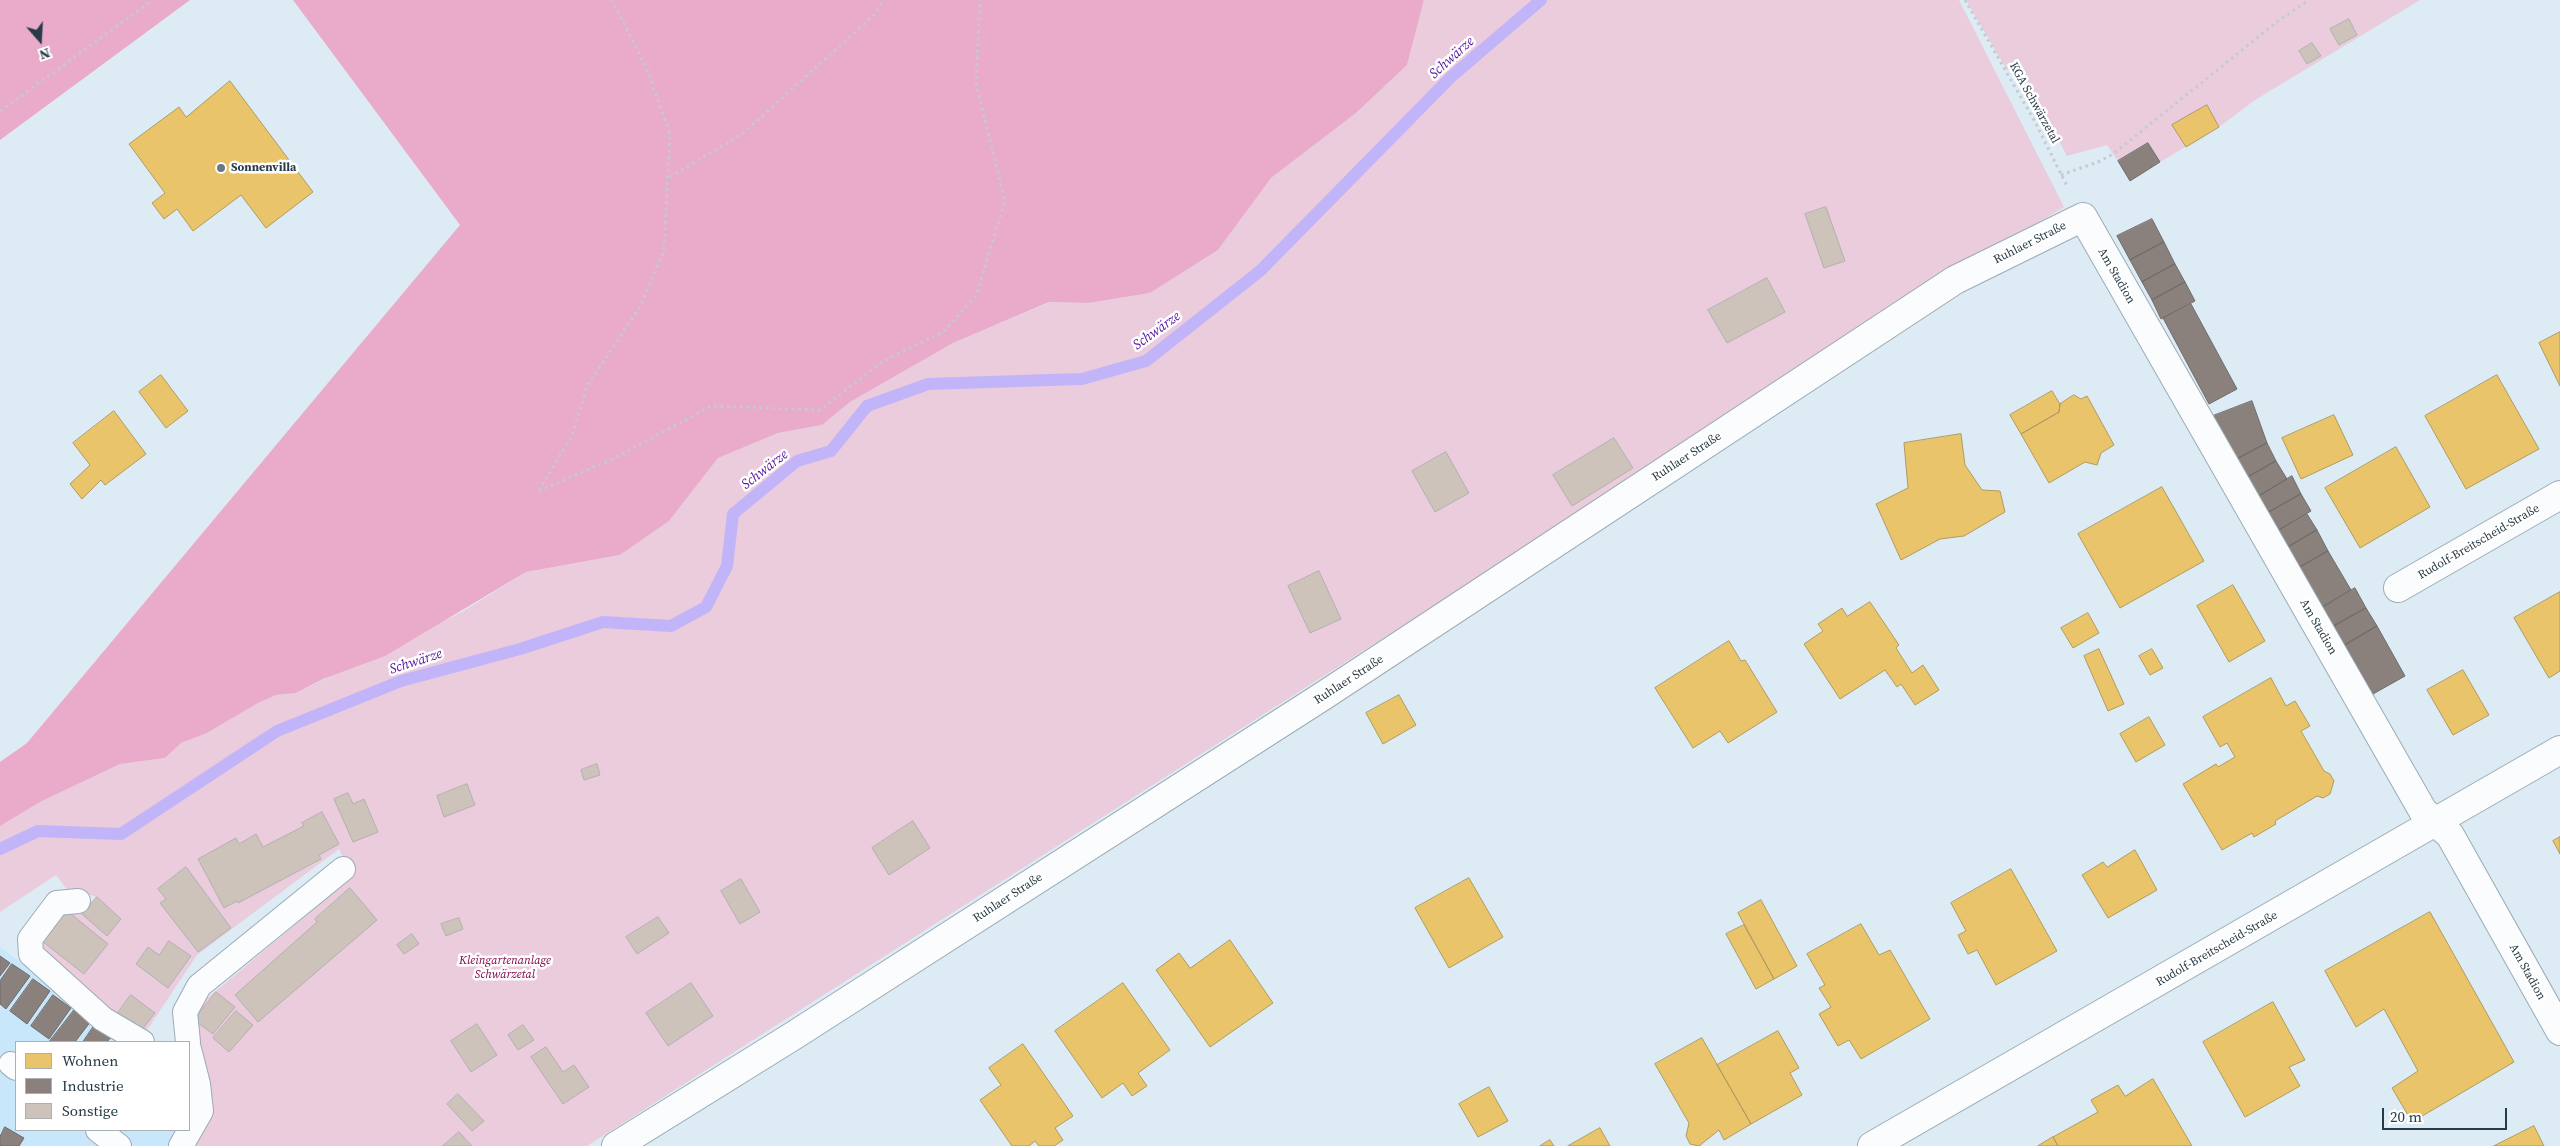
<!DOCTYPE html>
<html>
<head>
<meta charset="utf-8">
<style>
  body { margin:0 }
  #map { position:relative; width:2560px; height:1146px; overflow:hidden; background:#dcebf4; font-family:"Source Serif 4",serif }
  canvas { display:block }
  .legend { position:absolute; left:15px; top:1041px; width:175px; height:90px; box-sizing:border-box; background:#fff; border:1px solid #a9b1b5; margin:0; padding:6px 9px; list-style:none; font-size:15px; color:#283b46 }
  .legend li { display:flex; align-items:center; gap:10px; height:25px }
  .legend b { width:25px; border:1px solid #a9b1b5 }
  .north { position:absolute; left:15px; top:15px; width:50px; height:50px; -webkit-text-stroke:4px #fff; paint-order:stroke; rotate:161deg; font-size:14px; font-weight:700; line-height:20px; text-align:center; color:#283b46 }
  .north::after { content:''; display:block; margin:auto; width:18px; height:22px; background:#283b46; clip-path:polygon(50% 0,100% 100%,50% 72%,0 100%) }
  .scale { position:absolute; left:2382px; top:1108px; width:125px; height:22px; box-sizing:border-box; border:2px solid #283b46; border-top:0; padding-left:6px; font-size:15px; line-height:18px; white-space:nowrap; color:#283b46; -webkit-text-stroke:4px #fff; paint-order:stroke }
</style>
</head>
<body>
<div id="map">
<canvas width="2560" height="1146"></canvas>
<ul class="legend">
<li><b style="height:14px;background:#e9c46a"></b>Wohnen</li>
<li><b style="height:14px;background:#8a817c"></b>Industrie</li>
<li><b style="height:14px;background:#cdc3ba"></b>Sonstige</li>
</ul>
<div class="north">N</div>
<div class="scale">20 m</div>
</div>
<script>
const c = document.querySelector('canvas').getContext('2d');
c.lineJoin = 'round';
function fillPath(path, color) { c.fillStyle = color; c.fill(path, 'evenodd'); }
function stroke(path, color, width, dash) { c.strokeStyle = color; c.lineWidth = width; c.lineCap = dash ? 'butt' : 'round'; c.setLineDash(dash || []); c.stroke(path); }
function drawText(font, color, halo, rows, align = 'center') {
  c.font = font + ' "Source Serif 4",serif'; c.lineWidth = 5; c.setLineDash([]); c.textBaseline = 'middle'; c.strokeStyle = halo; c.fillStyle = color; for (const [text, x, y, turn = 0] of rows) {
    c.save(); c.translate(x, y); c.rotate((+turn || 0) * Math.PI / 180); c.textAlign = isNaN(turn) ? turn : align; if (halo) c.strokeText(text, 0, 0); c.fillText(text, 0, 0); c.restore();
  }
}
const built = new Path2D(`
  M0,947l128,95h-112v88h162l-8,16h-170z`);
const green = new Path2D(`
  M1424,0h535l105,207 -112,68 -1365,871h-395v-135l160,-134 -13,-28 -142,106 -56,84 -107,-95 27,-38 21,8 14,-17 -16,-6h-12l-12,-16 -56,37v-86l40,-24 80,-38 45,-6 16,-15 26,-10 51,-30 18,-8 20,-2 166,-81 64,-40 94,-17 49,-34 49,-63 60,-25 44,-8 28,-23 103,-59 97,-41 38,1 62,-10 68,-43 53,-72 85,-65 51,-48z
  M1966,0h454l-165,100 -36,27 -59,35 -12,-19 -30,18 -11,-16 -40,11 -48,-92 -12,6z`);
const forest = new Path2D(`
  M0,0h190l-190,140z
  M293,0h1131l-17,65 -51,48 -85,65 -53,72 -68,43 -62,10 -39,-1 -96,41 -103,59 -28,23 -44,8 -60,25 -49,63 -49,34 -94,17 -141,84 -62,23 -27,14 -20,2 -18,8 -51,30 -26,10 -16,15 -45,6 -80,38 -40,24v-64l27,-19 433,-518z`);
const homes = new Path2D(`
  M230,81l83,111 -47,36 -25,-33 -48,36 -16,-22 -13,10 -12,-16 13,-10 -36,-49 50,-37 7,10z
  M2207,105l12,22 -33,20 -14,-22z
  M2560,332v54l-21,-43z
  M161,375l27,36 -22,17 -27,-36z
  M2497,375l42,74 -73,40 -41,-73z
  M2052,391l8,13 -1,8 -38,22 -11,-19z
  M2074,395l7,4 6,-3 27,49 -13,8 -4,12 -12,-3 -36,21 -28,-49 38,-22 1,-8z
  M114,411l32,43 -41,31 -4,-5 -19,19 -12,-15 20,-19 -17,-22z
  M2334,415l19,40 -52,24 -19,-41z
  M1961,434l4,31 17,25 18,1 5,21 -41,24 -24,3 -39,21 -25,-56 32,-16 -4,-45z
  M2396,447l34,60 -70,41 -35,-60z
  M2162,487l42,74 -84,47 -42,-74z
  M2233,585l32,56 -36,21 -32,-56z
  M2560,592v79l-11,7 -35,-60z
  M1870,602l29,43 -3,3 16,25 11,-8 16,25 -24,15 -14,-21 -4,3 -12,-17 -45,29 -36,-55 19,-13 -5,-7 24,-16 5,8z
  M2088,613l11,20 -26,15 -12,-20z
  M1729,641l12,20 4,-1 32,52 -49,31 -8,-12 -27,17 -38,-60z
  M2099,649l25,55 -16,7 -24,-55z
  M2152,649l11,19 -13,7 -11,-19z
  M2463,670l26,45 -36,20 -26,-45z
  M2271,678l15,28 9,-5 15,25 -9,5 23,40 6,3 4,7 -4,13 -7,4 -6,-2 -42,25 1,3 -22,13 -2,-4 -30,17 -39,-66 33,-20 2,3 17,-10 -8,-14 -7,4 -17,-30z
  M1399,695l17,30 -33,19 -17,-31z
  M2149,717l16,28 -29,17 -16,-28z
  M2560,837v17l-7,-13z
  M2135,850l22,40 -49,28 -26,-43 21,-13 4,5z
  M2011,869l46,82 -61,34 -19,-35 -9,4 -10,-19 8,-4 -15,-28z
  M1469,878l34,59 -54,31 -34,-60z
  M1761,900l36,66 -23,13 -36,-66z
  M2430,912l84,150 -102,60 -20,-34 26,-17 -34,-62 -28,18 -31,-56z
  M1861,924l18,31 11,-5 40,69 -69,40 -12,-19 -11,6 -19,-32 12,-7 -12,-19 6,-3 -18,-31z
  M1744,925l30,54 -18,10 -30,-55z
  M1230,940l43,63 -63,44 -54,-77 23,-17 11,15z
  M1123,983l47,67 -32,23 9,13 -15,10 -9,-13 -21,15 -47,-67z
  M2273,1002l32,58 -16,7 11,19 -55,31 -42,-75z
  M1778,1031l21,37 -9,5 12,22 -51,29 -34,-59z
  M1702,1038l49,86 -27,16 -5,-10 -20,16 -9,-2 -4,-8 3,-13 -34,-59z
  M1023,1044l50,72 -18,12 8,12 -9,6h-15l-4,-5 -6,5h-17l-32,-46 21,-15 -12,-17z
  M2153,1079l39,67h-134l-5,-9 45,-25 -7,-12 27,-15 7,11z
  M1489,1087l19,34 -30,16 -19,-33z
  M2534,1126l10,20h-50z
  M1600,1128l10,18h-42z
  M2053,1137l5,9h-20z
  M1550,1140l4,6h-14z`);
const industry = new Path2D(`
  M2148,143l12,19 -30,19 -12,-20z
  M2152,219l12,23 -34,18 -13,-24z
  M2164,242l11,22 -33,18 -12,-22z
  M2175,264l10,18 -33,18 -10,-18z
  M2185,282l10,19 -34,18 -9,-19z
  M2191,304l46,85 -28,15 -46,-86z
  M2252,401l15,42 -30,16 -24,-43z
  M2267,443l9,18 -28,16 -11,-18z
  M2276,461l11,18 -28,17 -11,-19z
  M2292,476l9,18 -32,18 -10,-16z
  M2301,494l10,17 -32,19 -10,-18z
  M2307,514l10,16 -29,17 -9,-17z
  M2317,530l11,21 -28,16 -12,-20z
  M2328,551l23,39 -28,17 -23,-40z
  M2355,588l11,20 -32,18 -11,-19z
  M2366,608l11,18 -32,19 -11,-19z
  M2377,626l28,50 -32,18 -28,-49z
  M0,956l10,7 -10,13z
  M12,964l18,12 -24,33 -6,-5v-23z
  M33,979l17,12 -23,33 -17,-13z
  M53,995l18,13 -22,31 -18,-13z
  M75,1009l16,12 -16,21h-22l-3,-1z
  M96,1023l16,13 -5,6h-24z
  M5,1127l19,11 -5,8h-19v-9z`);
const stream = new Path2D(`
  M0,849l38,-18 83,3 156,-103 124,-50 119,-32 83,-27 68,4 35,-19 21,-41 6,-52 64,-53 34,-10 36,-45 61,-22 154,-5 64,-18 114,-90 191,-194 90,-77`);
const building = new Path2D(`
  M2349,19l8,16 -18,10 -9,-16z
  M2312,43l9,13 -14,8 -8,-13z
  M1826,207l19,54 -21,7 -19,-54z
  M1767,278l18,34 -58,31 -19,-33z
  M1614,438l19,30 -61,38 -19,-31z
  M1446,452l23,41 -34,19 -23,-41z
  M1319,571l22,48 -31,14 -22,-47z
  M597,764l3,11 -16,5 -3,-10z
  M467,784l8,21 -31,12 -7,-21z
  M348,793l5,11 11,-5 14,33 -25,10 -19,-43z
  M322,812l17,32 -20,11 2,4 -83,44 -1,-2 -13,7 -26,-49 38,-21 3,6 17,-10 7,13 41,-21 -2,-3z
  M913,821l17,27 -41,27 -17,-27z
  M186,867l45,61 -33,24 -38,-49 6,-4 -8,-10z
  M741,879l19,33 -20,12 -19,-33z
  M350,888l27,32 -119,102 -23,-27 82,-73 -2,-3z
  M97,897l24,22 -14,17 -25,-22z
  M66,910l42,34 -24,30 -42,-33z
  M658,917l11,16 -32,21 -11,-17z
  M459,918l4,11 -17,7 -5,-12z
  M412,934l7,10 -15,10 -7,-9z
  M169,941l22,15 -23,32 -32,-24 12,-17 11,8z
  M691,983l22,33 -45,30 -22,-33z
  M216,992l19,15 -22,27 -19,-14z
  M131,995l24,18 -14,18 -24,-17z
  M236,1011l17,14 -24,27 -16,-14z
  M477,1024l20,31 -26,17 -20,-31z
  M523,1025l11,15 -16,10 -10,-15z
  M546,1047l17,25 11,-7 15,22 -26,17 -32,-47z
  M458,1094l26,27 -12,10 -25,-27z
  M459,1132l13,14h-29z`);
const path = new Path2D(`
  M1965,0l69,120 33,66
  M0,111l153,-111
  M2061,175l37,-13 15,-8 165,-133 31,-21
  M670,177l72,-43 132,-119 10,-15
  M539,490l33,-54 15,-50 53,-79 24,-57 6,-116 -23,-65 -35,-69
  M539,491l82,-36 90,-49 109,4 62,-48 62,-31 32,-35 29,-95 -29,-118 4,-83`);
const lane = new Path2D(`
  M78,901l-21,2 -27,36 1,15 72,65 39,23
  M188,1042l-3,-30 14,-26 144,-117
  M11,1064l5,4
  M98,1130l21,16
  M181,1146l20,-35 -3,-27 -9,-35`);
const street = new Path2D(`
  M2398,588l162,-93
  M616,1146l177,-110 530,-340 632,-416 128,-63 340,594 27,24 110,196
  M1872,1146l688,-396`);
const markers = [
  [221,168,5,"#677983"]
];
const streetNames = [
  ["KGA Schwärzetal",2034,103,61],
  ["Ruhlaer Straße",2030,243,-27],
  ["Am Stadion",2116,276,60],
  ["Ruhlaer Straße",1687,457,-33],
  ["Rudolf-Breitscheid-Straße",2479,542,-30],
  ["Am Stadion",2318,627,60],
  ["Ruhlaer Straße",1349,680,-33],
  ["Ruhlaer Straße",1008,898,-33],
  ["Rudolf-Breitscheid-Straße",2217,949,-30],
  ["Am Stadion",2527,972,61]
];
const poiNames = [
  ["Sonnenvilla",231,168]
];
const parkNames = [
  ["Kleingartenanlage",505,961],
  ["Schwärzetal",505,975]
];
const waterNames = [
  ["Schwärze",1452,58,-42],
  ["Schwärze",1157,331,-36],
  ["Schwärze",765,470,-38],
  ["Schwärze",416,662,-18]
];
fillPath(built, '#c9e7fa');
fillPath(green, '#eaccdd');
fillPath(forest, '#eaaaca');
fillPath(homes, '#e9c46a');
stroke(homes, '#af9b5f', 1);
fillPath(industry, '#8a817c');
stroke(industry, '#6d6c6c', 1);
stroke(stream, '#c2b4f8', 12);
fillPath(building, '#cdc3ba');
stroke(building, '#b2b1b0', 1);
stroke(lane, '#9cabb5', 26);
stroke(street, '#9cabb5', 30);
stroke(path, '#c3cbcf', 3, [2.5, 4]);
stroke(lane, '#fafcfd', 24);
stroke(street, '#fafcfd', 28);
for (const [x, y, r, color] of markers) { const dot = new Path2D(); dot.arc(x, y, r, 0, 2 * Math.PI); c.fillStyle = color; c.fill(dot); stroke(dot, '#fff', 2); }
drawText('12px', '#283b46', '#fff', streetNames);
drawText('bold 12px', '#283b46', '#fff', poiNames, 'left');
drawText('italic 12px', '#820549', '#fff', parkNames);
drawText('italic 14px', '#5614a0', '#fff', waterNames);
</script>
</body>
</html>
